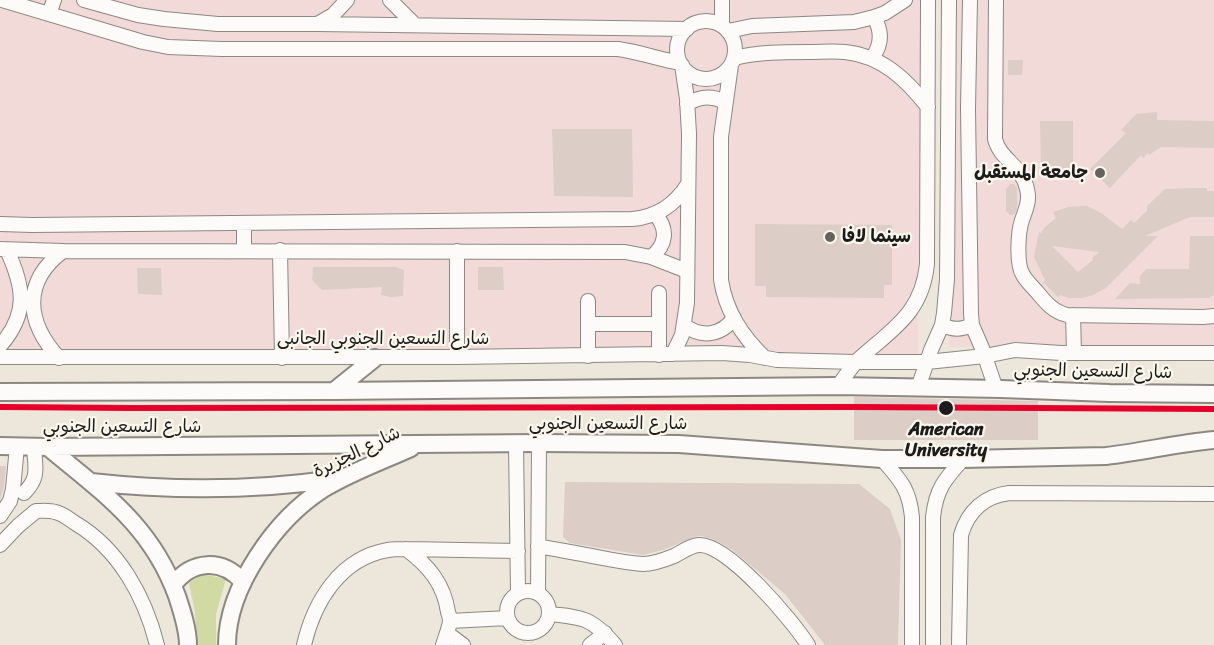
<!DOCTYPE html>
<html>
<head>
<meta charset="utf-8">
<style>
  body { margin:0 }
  canvas { display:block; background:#ede7db }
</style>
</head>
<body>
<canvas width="1214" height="645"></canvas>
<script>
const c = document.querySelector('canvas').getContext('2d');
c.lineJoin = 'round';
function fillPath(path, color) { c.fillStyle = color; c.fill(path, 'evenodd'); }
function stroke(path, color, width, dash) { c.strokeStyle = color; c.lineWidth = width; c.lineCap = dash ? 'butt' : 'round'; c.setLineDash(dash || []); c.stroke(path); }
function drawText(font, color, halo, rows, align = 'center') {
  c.font = font + ' Sriracha,"Playpen Sans Arabic",sans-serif'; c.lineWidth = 4.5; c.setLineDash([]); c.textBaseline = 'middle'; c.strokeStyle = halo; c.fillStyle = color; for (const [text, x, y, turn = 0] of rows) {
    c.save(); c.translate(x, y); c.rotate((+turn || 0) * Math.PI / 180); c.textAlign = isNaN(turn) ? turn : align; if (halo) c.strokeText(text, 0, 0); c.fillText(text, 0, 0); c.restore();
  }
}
const built = new Path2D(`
  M0,0h923l-5,357 -918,-6z
  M954,0h260v347h-265z`);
const green = new Path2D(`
  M202,574l24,5 -10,35v31h-19l-2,-33 -6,-29z`);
const building = new Path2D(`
  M1008,60h15l-1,15h-14z
  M1157,112v8l57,1v27l-53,-1 -12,8 -1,-2 -5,5 -2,-3 -31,33 -20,-19 36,-36 -5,-3 15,-16z
  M1040,121h33v51l-32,1z
  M552,129h80l1,68 -79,-1z
  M1010,184h4l3,4v20l-2,6 -3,1h-2l-4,-4v-22z
  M1194,188h13v3h7v26h-24l-45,19h13l-52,52 -13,7 -11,3h-13l-9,-3 -2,2 -15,-15 2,-2 -11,-23 5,-25 2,1 4,-6 11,-9 -3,-6 15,-5 19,-1 14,7 21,16 9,-9 3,3 13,-12v-5l18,-17zM1052,246l47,6 -7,6 1,2 -15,12z
  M755,224l137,1v60h-8v13l-118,-1v-11h-11z
  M1190,236h24v59l-5,3 -94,1 15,-16 10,1v-8l6,-7h43z
  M313,267h83l8,3 -1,26 -12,1 -10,-2 1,-8 -60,3 -10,-10z
  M478,267h25l1,23h-26z
  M137,268h24l1,27 -24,-1z
  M854,397l184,4v39h-184z
  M0,466h6l-2,21 -4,13z
  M565,482l294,2 31,25 11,31 -3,105h-73l-40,-51 -54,-45 -18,-10 -12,-3 -7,1 -31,13 -20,5 -73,-12 -7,-6z`);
const minor = new Path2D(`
  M2,0l141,42 25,5 54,2h396c21,3 41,10 62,14
  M84,0l54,15 26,4 54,5h99l370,5
  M390,0l25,25
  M970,0l-2,109 3,205 1,11 10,23 14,41
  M996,0l-1,139c5,21 27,26 32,50 3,11 -1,20 -5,31 -4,12 -6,44 1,55 4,7 10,12 15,18 8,10 16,19 29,22l136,2 11,-1
  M49,14l5,-14
  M677 50a29 29 0 1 1 58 0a29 29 0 1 1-58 0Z
  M319,23l14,-8 14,-15
  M722,26v-26
  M728,31l24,-5 102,-4 20,-5 11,-4 20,-13
  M734,58c25,-6 49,-6 74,-6 12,0 25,-1 37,0 37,4 61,27 83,55
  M872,58c10,-13 10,-27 2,-41
  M731,65l-10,72v143c5,32 21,56 44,78
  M687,104c13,-8 25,-9 38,-2
  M0,224l32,1 600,-6c25,-2 43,-14 56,-35
  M0,249l63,2 562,1 26,5 36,14
  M244,250v-27
  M280,250l2,108
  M651,257c16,-12 17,-29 4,-43
  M588,301v55
  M1073,315l1,37
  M588,324h71
  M684,325c17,13 37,11 50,-7
  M942,325c11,5 19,5 30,0
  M0,346c29,-33 24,-59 7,-96
  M673,354l9,-19 5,-32 2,-169 -2,-35 -5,-34
  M659,355v-62
  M0,357h457l265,-4 28,2 27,5 79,2h71l58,-6 30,-6 46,3h153
  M457,357v-106
  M59,358c-33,-36 -37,-76 4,-107
  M838,386c7,-9 13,-19 20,-26 34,-31 64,-46 69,-96l1,-264
  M918,388l13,-38 11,-25 2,-12 3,-34 2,-279
  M516,443l2,150
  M882,459c18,21 27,29 30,58v128
  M24,493c16,-16 11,-25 10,-46
  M0,516l10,-15 3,-12 4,-43
  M0,545l18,-19 18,-15c6,0 13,-1 19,1 7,1 14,7 20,11 44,26 70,74 82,122
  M538,546c20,4 40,7 59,11 15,3 31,6 46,7 10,0 21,-4 31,-8 8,-4 15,-10 25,-11 28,-2 94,76 109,100
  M406,549c22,16 38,35 42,63 1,3 2,6 2,9 -1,8 -5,17 -7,24
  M507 612a21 21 0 1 1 42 0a21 21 0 1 1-42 0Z
  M538,593l1,-150
  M549,614c34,3 43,4 66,31
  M450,621l58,-3
  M447,633l16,12
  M304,645c10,-43 36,-87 84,-95 6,-1 12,-1 18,-1l112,2
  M590,645l15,-12
  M933,645v-128c3,-28 12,-38 30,-58
  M959,645l2,-110c7,-24 24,-39 48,-42l205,1`);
const major = new Path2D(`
  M334,391l41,-33
  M0,392l334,-1 504,-5 163,3 108,4 105,1
  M0,446l48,1 491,-4 140,1 203,15h81l143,-3c36,-4 72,-13 108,-16
  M48,447c55,46 103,78 129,149 5,15 11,33 11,49
  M91,482c82,9 162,9 244,-3
  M173,585c19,-25 49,-27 70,-3
  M227,645c0,-58 49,-126 96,-156 28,-17 59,-28 88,-41`);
const metro1 = new Path2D(`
  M0,407l132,1 722,-1 360,2`);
const markers = [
  [1100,173,6,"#65635f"],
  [830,237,6,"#65635f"],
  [946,408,8,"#1c1c1c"]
];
const poiNames = [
  ["جامعة المستقبل",1088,173],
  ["سينما لافا",842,237,"left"]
];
const streetNames = [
  ["شارع التسعين الجنوبي الجانبى",383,339],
  ["شارع التسعين الجنوبي",1093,372,1],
  ["شارع التسعين الجنوبي",608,424],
  ["شارع التسعين الجنوبي",122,427],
  ["شارع الجزيرة",357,453,-26]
];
const stopNames = [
  ["American",946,430],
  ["University",946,451]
];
fillPath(built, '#f2dad9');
fillPath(green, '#d0daa2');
fillPath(building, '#dccdc6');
stroke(minor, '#8b8882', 16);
stroke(major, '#8b8882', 20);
stroke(minor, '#fcfbfa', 14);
stroke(major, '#fcfbfa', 16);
stroke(metro1, '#e4002b', 6);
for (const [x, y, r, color] of markers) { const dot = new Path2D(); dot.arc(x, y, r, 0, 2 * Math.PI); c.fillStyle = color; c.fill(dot); stroke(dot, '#fbf7ec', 2); }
drawText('bold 18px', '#1c1c1c', '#fbf7ec', poiNames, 'right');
drawText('18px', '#1c1c1c', '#fbf7ec', streetNames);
drawText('bold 18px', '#1c1c1c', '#fbf7ec', stopNames);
</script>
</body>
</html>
